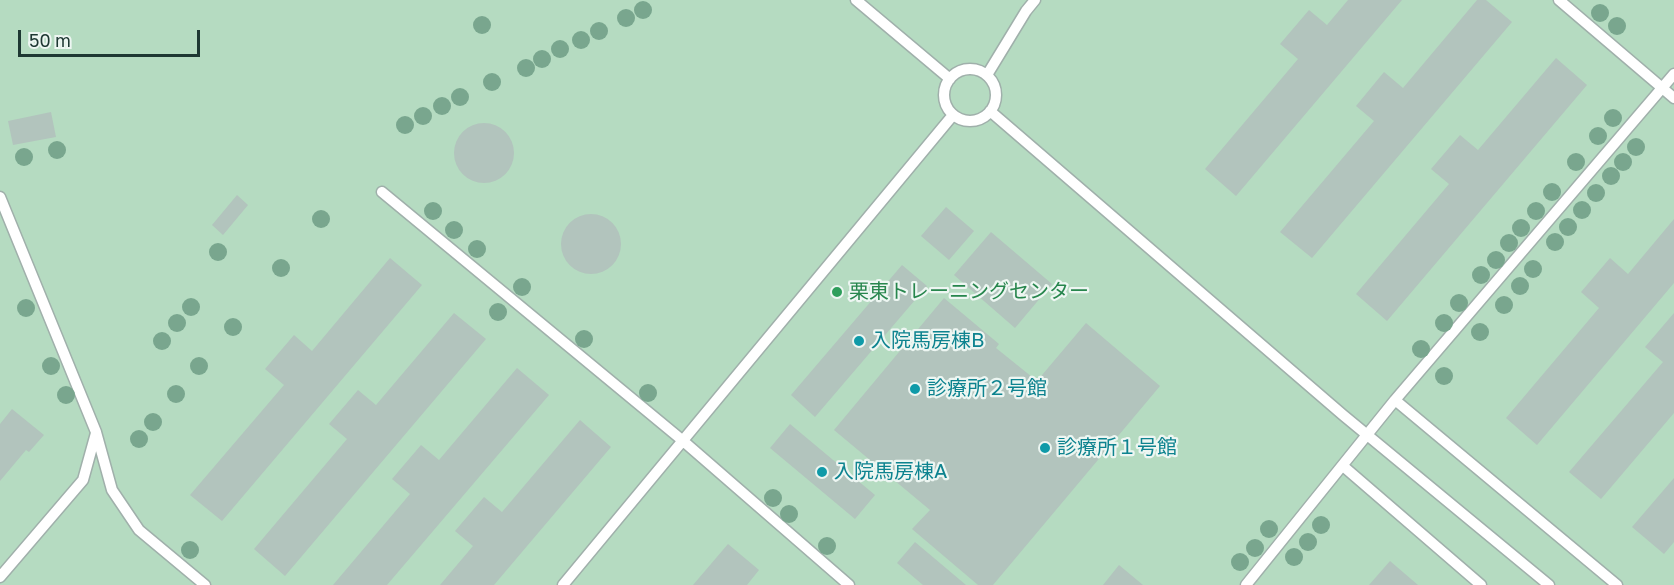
<!DOCTYPE html>
<html>
<head>
<meta charset="utf-8">
<style>
  body { margin:0 }
  #map { position:relative; width:1674px; height:585px; overflow:hidden; background:#dde9e4; font-family:"Golos Text",sans-serif }
  canvas { display:block }
  .scale { position:absolute; left:18px; top:30px; width:182px; height:27px; box-sizing:border-box; border:3px solid #1e3833; border-top:0; padding-left:8px; font-size:18px; line-height:21px; white-space:nowrap; color:#1e3833; -webkit-text-stroke:4px #edf6f2; paint-order:stroke }
</style>
</head>
<body>
<div id="map">
<canvas width="1674" height="585"></canvas>
<div class="scale">50 m</div>
</div>
<script>
const c = document.querySelector('canvas').getContext('2d');
c.lineJoin = 'round';
function fillPath(path, color) { c.fillStyle = color; c.fill(path, 'evenodd'); }
function stroke(path, color, width, dash) { c.strokeStyle = color; c.lineWidth = width; c.lineCap = dash ? 'butt' : 'round'; c.setLineDash(dash || []); c.stroke(path); }
function drawText(font, color, halo, rows, align = 'center') {
  c.font = font + ' "Golos Text","Noto Sans JP",sans-serif'; c.lineWidth = 4.5; c.setLineDash([]); c.textBaseline = 'middle'; c.strokeStyle = halo; c.fillStyle = color; for (const [text, x, y, turn = 0] of rows) {
    c.save(); c.translate(x, y); c.rotate((+turn || 0) * Math.PI / 180); c.textAlign = isNaN(turn) ? turn : align; if (halo) c.strokeText(text, 0, 0); c.fillText(text, 0, 0); c.restore();
  }
}
const green = new Path2D(`
  M0,0h1674v585h-1674z`);
const building = new Path2D(`
  M1348,0h54l-166,196 -31,-27 93,-110 -18,-15 29,-34 18,15z
  M1477,0h9l26,22 -200,236 -32,-26 94,-111 -18,-15 28,-34 19,16z
  M1556,58l31,27 -200,236 -31,-27 93,-110 -18,-15 29,-34 18,15z
  M51,112l5,25 -43,8 -5,-24z
  M454 153a30 30 0 1 1 60 0a30 30 0 1 1-60 0Z
  M237,195l11,10 -25,30 -11,-10z
  M946,207l28,24 -25,29 -28,-24z
  M561 244a30 30 0 1 1 60 0a30 30 0 1 1-60 0Z
  M1674,219v64l-137,162 -31,-27 93,-110 -18,-16 29,-34 18,16z
  M991,232l61,52 -37,44 -61,-53z
  M390,258l32,27 -200,236 -32,-26 94,-110 -19,-16 29,-34 18,16z
  M902,265l25,21 -112,131 -24,-22z
  M944,298l55,46 -3,4 41,33 49,-58 74,63 -167,199h-15l-66,-56 18,-19 -96,-80z
  M454,313l32,26 -201,237 -31,-27 93,-110 -18,-15 29,-34 18,15z
  M1674,313v100l-73,86 -32,-27 94,-110 -18,-15z
  M517,368l32,27 -162,190h-54l77,-91 -18,-15 29,-34 18,15z
  M12,409l32,26 -15,17 -3,-2 -26,31v-57z
  M580,420l31,27 -117,138h-54l33,-39 -18,-15 29,-34 18,15z
  M790,424l85,71 -20,24 -85,-71z
  M1674,478v64l-10,12 -32,-27z
  M915,542l51,43h-43l-26,-22z
  M728,544l31,26 -12,15h-54z
  M1390,561l28,24h-49z
  M1119,565l24,20h-40z`);
const lane = new Path2D(`
  M856,0l94,79
  M1559,0l115,98
  M944 95a26 26 0 1 1 52 0a26 26 0 1 1-52 0Z
  M987,75l39,-64 9,-11
  M990,111l353,304 206,170
  M382,192l300,248 167,145
  M0,197l96,235 16,58 27,40 66,55
  M1395,400l222,185
  M1343,466l138,119
  M0,577l83,-97 13,-47
  M563,585l390,-470
  M1246,585l149,-185 279,-326`);
const trees = [
  [643,10],
  [1600,13],
  [626,18],
  [482,25],
  [1617,26],
  [599,31],
  [581,40],
  [560,49],
  [542,59],
  [526,68],
  [492,82],
  [460,97],
  [442,106],
  [423,116],
  [1613,118],
  [405,125],
  [1598,136],
  [1636,147],
  [57,150],
  [24,157],
  [1576,162],
  [1623,162],
  [1611,176],
  [1552,192],
  [1596,193],
  [1582,210],
  [433,211],
  [1536,211],
  [321,219],
  [1568,227],
  [1521,228],
  [454,230],
  [1555,242],
  [1509,243],
  [477,249],
  [218,252],
  [1496,260],
  [281,268],
  [1533,269],
  [1481,275],
  [1520,286],
  [522,287],
  [1459,303],
  [1504,305],
  [191,307],
  [26,308],
  [498,312],
  [177,323],
  [1444,323],
  [233,327],
  [1480,332],
  [584,339],
  [162,341],
  [1421,349],
  [51,366],
  [199,366],
  [1444,376],
  [648,393],
  [176,394],
  [66,395],
  [153,422],
  [139,439],
  [773,498],
  [789,514],
  [1321,525],
  [1269,529],
  [1308,542],
  [827,546],
  [1255,548],
  [190,550],
  [1294,557],
  [1240,562]
];
const markers = [
  [837,292,6,"#2e9e5b"],
  [859,341,6,"#0f9aa8"],
  [915,389,6,"#0f9aa8"],
  [1045,448,6,"#0f9aa8"],
  [822,472,6,"#0f9aa8"]
];
const leisureNames = [
  ["栗東トレーニングセンター",849,292]
];
const cultureNames = [
  ["入院馬房棟B",871,341],
  ["診療所２号館",927,389],
  ["診療所１号館",1057,448],
  ["入院馬房棟A",834,472]
];
fillPath(green, '#b5dbc1');
fillPath(building, '#b2c4bd');
stroke(lane, '#a0b0ab', 13);
stroke(lane, '#fff', 10);
c.fillStyle = '#79a68e';
for (const [x, y] of trees) { c.beginPath(); c.arc(x, y, 9, 0, 2 * Math.PI); c.fill(); }
for (const [x, y, r, color] of markers) { const dot = new Path2D(); dot.arc(x, y, r, 0, 2 * Math.PI); c.fillStyle = color; c.fill(dot); stroke(dot, '#edf6f2', 2); }
drawText('20px', '#27864d', '#edf6f2', leisureNames, 'left');
drawText('20px', '#0d838f', '#edf6f2', cultureNames, 'left');
</script>
</body>
</html>
